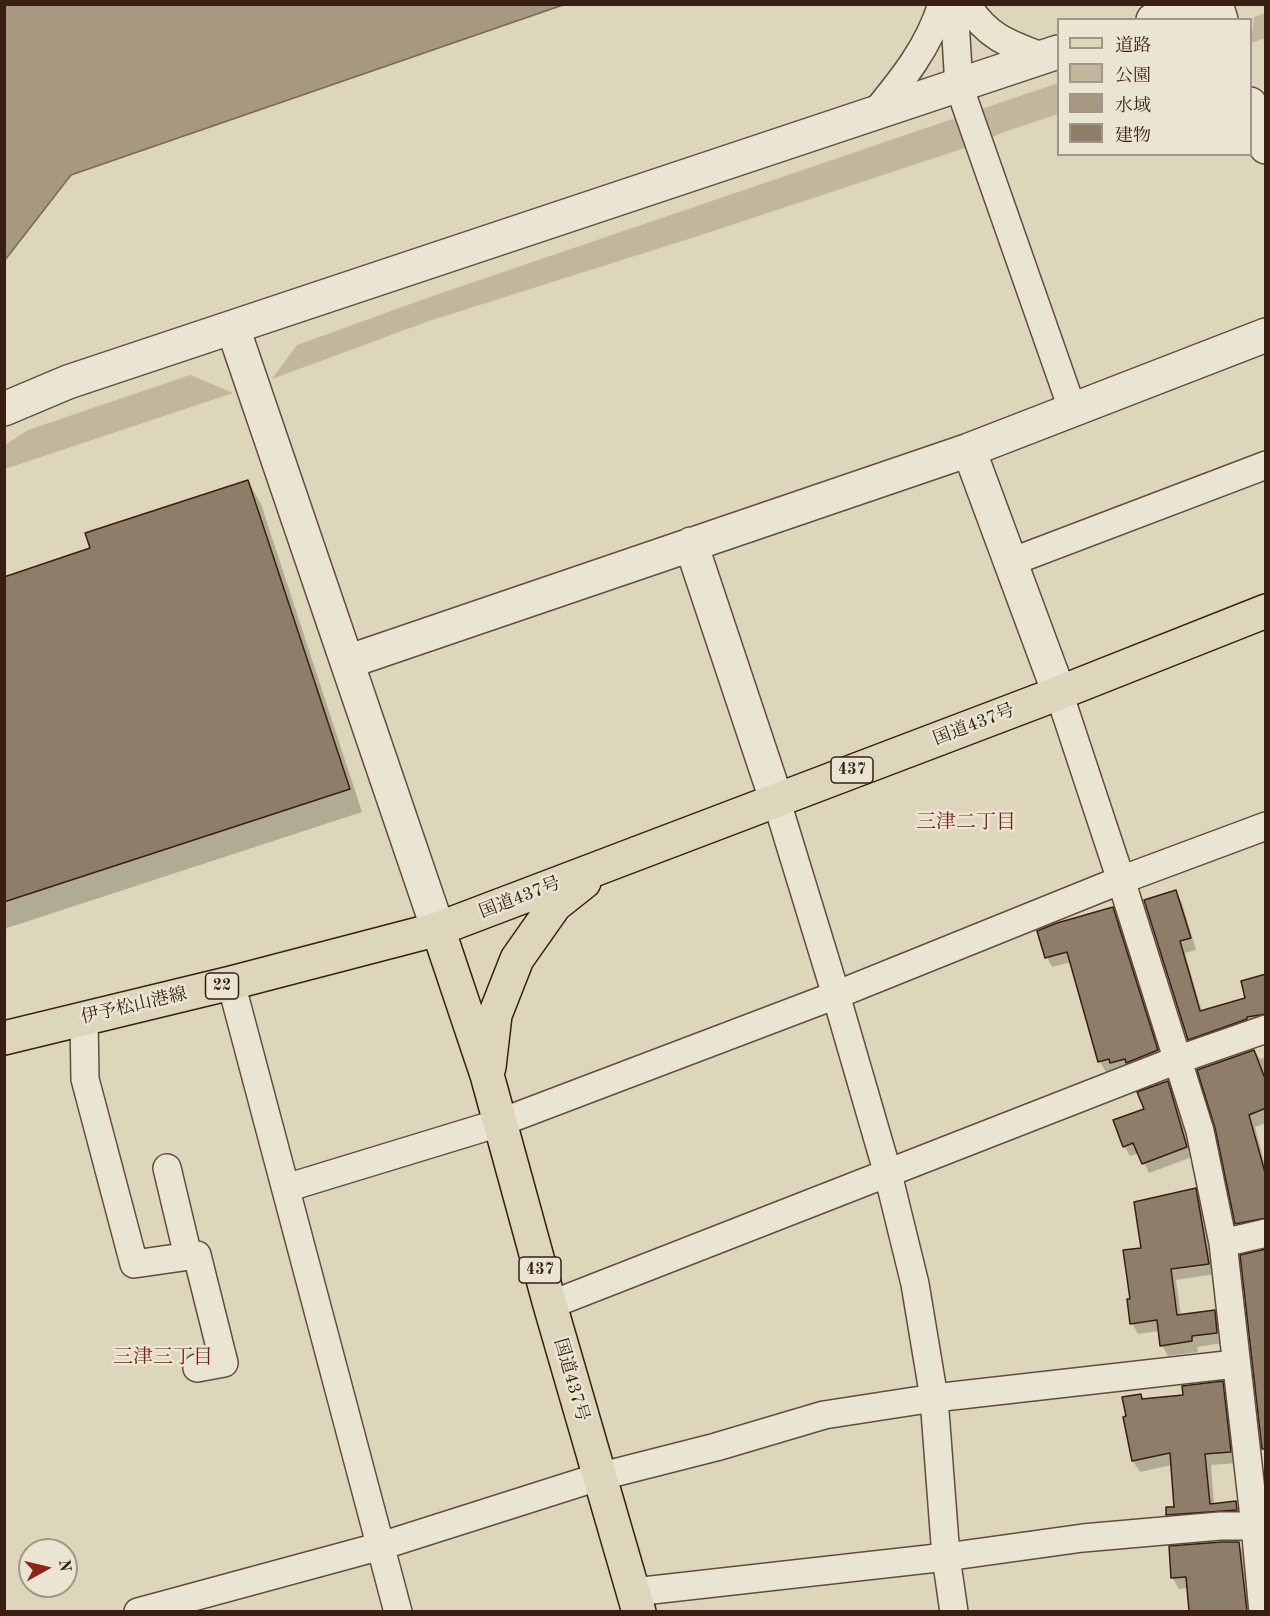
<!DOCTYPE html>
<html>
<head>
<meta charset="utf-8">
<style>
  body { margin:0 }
  #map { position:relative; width:1270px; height:1616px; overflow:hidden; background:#ded6ba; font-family:"Old Standard TT","Noto Serif JP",serif }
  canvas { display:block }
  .frame { position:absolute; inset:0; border:6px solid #381f12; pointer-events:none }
  .legend { position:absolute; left:1057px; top:18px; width:195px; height:138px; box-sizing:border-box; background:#eae4d2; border:2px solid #a39585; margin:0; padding:8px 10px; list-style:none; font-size:18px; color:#381f12 }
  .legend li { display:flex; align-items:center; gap:12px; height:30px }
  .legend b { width:30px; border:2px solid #a39585 }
  .north { position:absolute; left:18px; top:1538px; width:60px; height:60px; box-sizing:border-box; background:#eae4d2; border:2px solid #a39585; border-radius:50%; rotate:82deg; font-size:16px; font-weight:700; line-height:24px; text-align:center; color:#381f12 }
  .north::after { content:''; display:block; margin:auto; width:21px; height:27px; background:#8f2418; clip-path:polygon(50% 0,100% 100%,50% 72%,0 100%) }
</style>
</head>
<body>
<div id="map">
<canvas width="1270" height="1616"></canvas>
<div class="frame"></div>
<ul class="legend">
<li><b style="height:8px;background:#ded6ba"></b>道路</li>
<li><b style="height:16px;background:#c2b79d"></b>公園</li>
<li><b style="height:16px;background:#a69881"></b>水域</li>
<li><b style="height:16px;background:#8e7e69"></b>建物</li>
</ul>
<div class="north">N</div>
</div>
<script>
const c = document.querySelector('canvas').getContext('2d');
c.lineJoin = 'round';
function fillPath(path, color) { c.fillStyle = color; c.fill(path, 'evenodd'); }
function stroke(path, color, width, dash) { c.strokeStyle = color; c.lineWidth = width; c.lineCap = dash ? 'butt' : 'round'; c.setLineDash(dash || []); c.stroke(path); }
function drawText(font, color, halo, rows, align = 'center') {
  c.font = font + ' "Old Standard TT","Noto Serif JP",serif'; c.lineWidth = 5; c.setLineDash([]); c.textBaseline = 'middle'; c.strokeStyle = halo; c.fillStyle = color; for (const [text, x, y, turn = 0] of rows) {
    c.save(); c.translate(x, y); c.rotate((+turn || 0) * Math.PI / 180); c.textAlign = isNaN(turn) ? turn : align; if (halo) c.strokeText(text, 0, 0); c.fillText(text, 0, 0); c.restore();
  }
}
const green = new Path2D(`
  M1265,13v25l-14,5 3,-26z
  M1058,83v31l-51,17 -45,18 -264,87 -269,85 -157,58 25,-34 130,-47z
  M190,375l43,18 -228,76v-24l23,-15z`);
const water = new Path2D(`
  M5,4h558v1l-492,170 -66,85z`);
const shadow = new Path2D(`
  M248,481l13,23 101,308 -358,117v-351l88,-29z
  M1176,892l6,11 14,47 -11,3 17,59 45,-13 19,-20v46l-70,25 -7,-11 -43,-138z
  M1112,908l6,10 45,143 -46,12 -2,-4 -9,3 -6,-10 -29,-100 -19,5 -5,-10z
  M1255,1051l5,8 6,-2v66l-11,4 11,41v63l-22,5 -7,-13 -20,-96 -18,-56z
  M1167,1082l6,10 19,65 -43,16 -10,-20 -9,3 -6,-10z
  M1195,1190l6,11 14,73 -39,6 5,36 33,-5 6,11 3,21 -26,4 1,5 -30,4 -6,-11 -2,-14 -22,3 -6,-11v-23l10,-51z
  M1222,1383l7,11 7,69 -25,2 3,40 21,-2 7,11 -68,12 -6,-12 8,-6 -4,-43 -32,7 -7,-11 -6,-44 13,-22 3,5 42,-3z
  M1238,1543l7,12 6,57h-60l-2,-24 -10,1 -7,-12z`);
const building = new Path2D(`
  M248,480l102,309 -346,113v-325l86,-29 -5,-15z
  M1176,890l15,48 -11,3 20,70 45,-13 -4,-17 25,-7v40l-19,3v2l-59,21 -44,-140z
  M1113,907l45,143 -32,13 -1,-4 -15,4 -1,-4 -11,3 -31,-110 -22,6 -8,-27 20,-8z
  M1254,1050l12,31v27l-17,7 17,61v42l-31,6 -20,-96 -18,-58z
  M1168,1081l19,66 -45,17 -9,-21 -10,4 -10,-27 31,-11 -7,-17z
  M1196,1188l13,76 -38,5 6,46 38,-5 2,23 -25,3v5l-32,5 -3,-26 -27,4 -3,-25h3l-7,-49 18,-2 -7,-46z
  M1266,1249v200h-4l-22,-194z
  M1223,1381l8,71 -26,2 5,50 26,-3 1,9 -71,5v-8h8l-4,-54 -38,8 -9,-44 3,-1 -4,-19 19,-3 1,5 41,-4 -1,-9z
  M1221,1542h18l8,69h-58l-3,-34 -15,1 -2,-32z`);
const minor = new Path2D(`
  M954,4l5,82 114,325
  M967,4c19,33 44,41 77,53
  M874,114c28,-34 55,-67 68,-110
  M1011,562l255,-97
  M1059,693l62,187 79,251 23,112 32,283 8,86
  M776,799l60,196 52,179 27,110 19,114 12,159 8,55
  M231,983l167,629
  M84,1018l1,61 49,185 63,-9 27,108 -27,5
  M167,1168l21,88
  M286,1188l213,-65 337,-128 285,-115 145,-54
  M1223,1243l43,-10
  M550,1305l627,-245 89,-31
  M634,1592l312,-35 137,-19 137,-12h46
  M138,1612l243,-66 217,-69 118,-30 108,-32 110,-17 301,-34`);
const tertiary = new Path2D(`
  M1216,4l5,16
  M1153,20l43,-16
  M1250,104l16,43
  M233,328l205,601
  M4,409l64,-27 990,-330
  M969,450l90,243
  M691,544l85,255
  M347,662l622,-212 297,-115`);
const primary = new Path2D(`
  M4,1038l227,-55 207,-54`);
const trunk = new Path2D(`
  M489,1067l6,-52 22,-56 38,-54 29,-23
  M639,1612l-89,-307 -63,-230 -49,-146 621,-236 207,-82`);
const shields = [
  [852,770,42],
  [222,986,33],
  [540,1270,42]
];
const shieldNames = [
  ["437",852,770],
  ["22",222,986],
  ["437",540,1270]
];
const streetNames = [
  ["国道437号",974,725,-21],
  ["国道437号",520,898,-21],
  ["伊予松山港線",134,1006,-13],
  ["国道437号",571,1380,74]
];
const neighbourhoodNames = [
  ["三津二丁目",966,823],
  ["三津三丁目",163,1358]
];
fillPath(green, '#c2b79d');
fillPath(water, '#a69881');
stroke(water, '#7a6855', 1.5);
fillPath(shadow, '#0003');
fillPath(building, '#8e7e69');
stroke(building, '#381f12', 1.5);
stroke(minor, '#624d3c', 30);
stroke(tertiary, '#624d3c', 36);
stroke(primary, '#381f12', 36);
stroke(trunk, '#381f12', 36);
stroke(minor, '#eae4d2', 27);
stroke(tertiary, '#eae4d2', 33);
stroke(primary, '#ded6ba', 33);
stroke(trunk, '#ded6ba', 33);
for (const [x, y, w] of shields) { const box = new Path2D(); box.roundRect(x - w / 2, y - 13, w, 26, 4.5); c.fillStyle = '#eae4d2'; c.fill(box); stroke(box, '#381f12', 1.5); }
drawText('bold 16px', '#381f12', null, shieldNames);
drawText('18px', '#381f12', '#eae4d2', streetNames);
drawText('20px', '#7a1f14', '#eae4d2', neighbourhoodNames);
</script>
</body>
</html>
